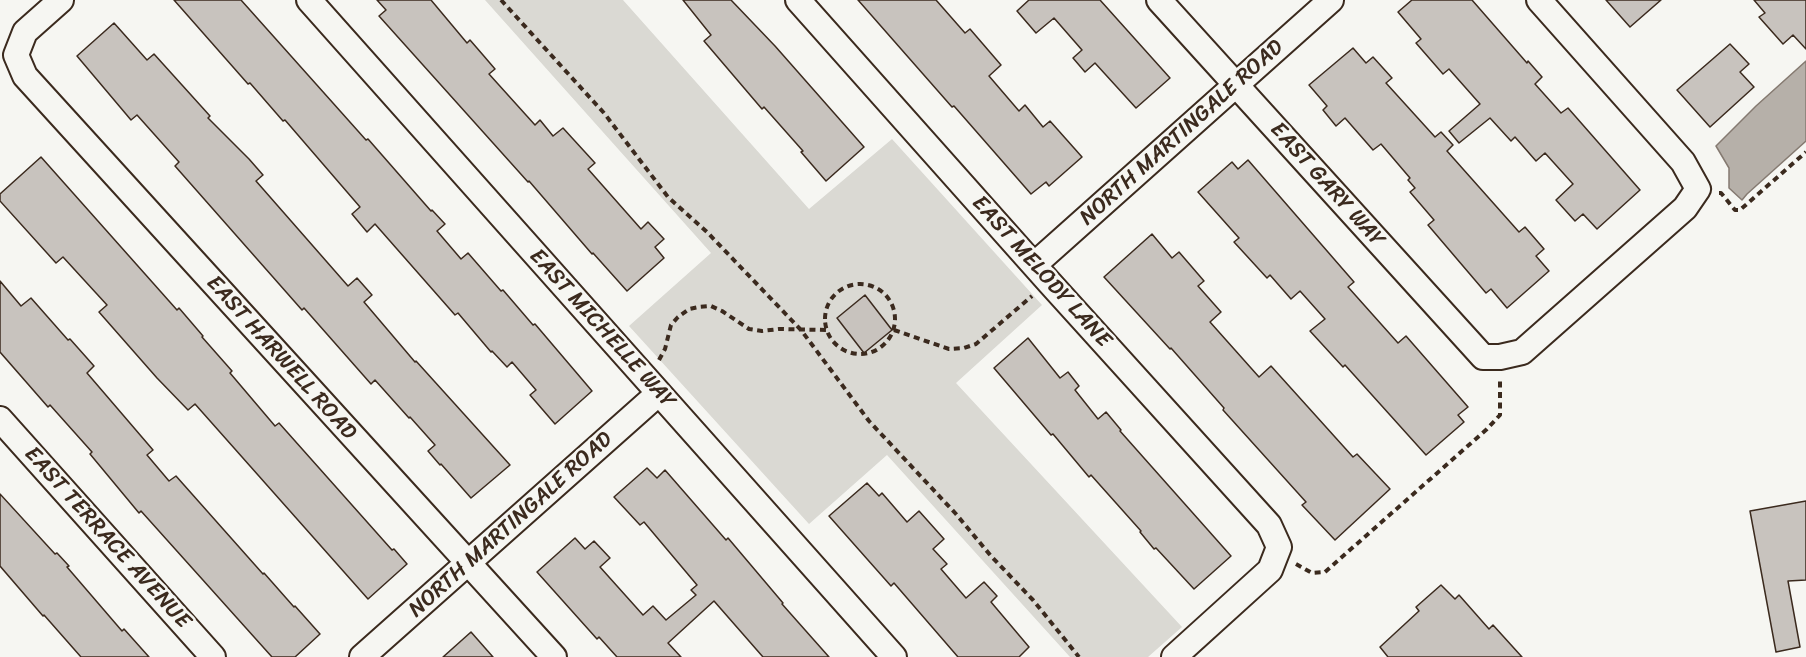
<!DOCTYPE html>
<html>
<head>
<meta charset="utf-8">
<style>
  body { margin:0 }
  canvas { display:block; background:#f6f6f2 }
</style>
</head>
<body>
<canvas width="1806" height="657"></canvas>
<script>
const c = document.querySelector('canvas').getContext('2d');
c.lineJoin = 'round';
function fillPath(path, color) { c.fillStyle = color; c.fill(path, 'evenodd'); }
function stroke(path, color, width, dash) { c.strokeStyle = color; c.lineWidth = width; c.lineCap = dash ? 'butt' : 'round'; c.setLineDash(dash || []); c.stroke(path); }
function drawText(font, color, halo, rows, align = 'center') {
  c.font = font + ' Sriracha,sans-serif'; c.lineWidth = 5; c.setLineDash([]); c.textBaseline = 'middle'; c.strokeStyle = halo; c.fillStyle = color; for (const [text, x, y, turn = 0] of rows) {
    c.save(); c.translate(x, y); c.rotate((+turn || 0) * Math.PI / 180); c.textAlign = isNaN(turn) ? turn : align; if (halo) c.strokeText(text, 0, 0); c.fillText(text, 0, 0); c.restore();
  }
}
const green = new Path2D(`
  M485,0h138l186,209 83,-70 150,166 -86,78 226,244 -34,30h-78l-183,-202 -78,69 -180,-198 82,-73z`);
const water = new Path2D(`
  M1806,61v80l-59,53 -5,6 -13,-12v-20l-13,-22 40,-40z`);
const building = new Path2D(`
  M174,0h67l125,140 2,-1 63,72 1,-1 13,14 -8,7 24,28 7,-6 33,38 2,-1 30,35 2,-1 57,67 -37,33 -25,-29 6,-5 -24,-28 -5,5 -15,-16 -1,1 -33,-39 -3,2 -80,-91 -8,8 -15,-18 8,-7 -75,-87 -2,1 -33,-38 -2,1z
  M377,0h54l36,43 3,-3 13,15 12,14 -6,5 46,51 5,-5 13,16 10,-8 32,35 -7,6 53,60 7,-7 16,17 -9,8 9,11 -37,33 -34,-38 -1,1 -63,-73 -1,1 -149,-166 7,-6z
  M683,0h48l44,46 89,101 -38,34 -25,-29 2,-1 -39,-44 -2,2 -58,-68 7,-6z
  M858,0h78l29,33 5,-4 31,36 -12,11 30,35 6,-6 18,22 7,-6 32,36 -33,29 -3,-4 -15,12 -77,-88 -2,1z
  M1029,0h71l70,78 -34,30 -41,-45 -10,9 -12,-14 9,-8 -28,-32 -18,15 -19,-22z
  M1412,0h60l55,63 1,-2 14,16 -7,7 26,29 7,-5 72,82 -43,39 -14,-15 -8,7 -19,-21 17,-16 -28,-31 -9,8 -21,-24 -4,4 -21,-23 -31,25 -10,-12 31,-27 -31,-35 -6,5 -27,-31 5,-4 -23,-27z
  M1606,0h55l-31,27z
  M1754,0h52v49l-13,-14 -10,9 -24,-27 6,-4z
  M114,23l33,37 7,-6 56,62 -2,2 41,41 14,16 -7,6 92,105 9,-8 15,17 -8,7 51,60 1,-1 94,104 -39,33 -30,-34 -1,1 -12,-14 7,-6 -25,-28 -1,1 -34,-38 -4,4 -67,-76 -2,2 -127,-144 4,-4 -42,-47 -6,5 -54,-64z
  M1730,44l19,20 -9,8 14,15 -44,40 -33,-37z
  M1353,48l13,15 7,-6 19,21 -6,5 49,54 6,-5 12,13 -6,6 72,81 6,-5 19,22 -8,7 13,15 -42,37 -16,-19 -5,4 -58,-68 6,-5 -24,-28 5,-4 -7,-8 2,-2 -29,-34 -8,6 -28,-32 -9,8 -13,-16 4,-4 -18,-21z
  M41,157l136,153 2,-2 24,28 -1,1 30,34 -2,2 45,53 4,-3 113,127 2,-1 13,15 -39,35 -173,-195 -7,6 -31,-32 -58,-66 8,-7 -44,-48 -7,6 -56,-62v-7z
  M1248,160l106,122 -6,5 50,56 8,-7 62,71 -10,8 6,7 -38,33 -81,-90 -2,2 -33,-36 15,-12 -25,-28 -9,8 -21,-24 -3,3 -33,-36 5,-4 -41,-46 34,-30 6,7z
  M1152,234l20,24 7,-6 25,29 -6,5 23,26 -11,10 49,55 12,-11 82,91 4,-3 33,35 -55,51 -33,-35 4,-3 -83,-92 1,-2 -53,-60 -1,1 -66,-72z
  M0,281l21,25 10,-8 37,42 2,-1 24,27 -7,7 66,77 -6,5 22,26 7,-5 87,98 1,-1 30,34 1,-1 25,28 -25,23h-23l-131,-146 -2,2 -49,-59 2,-2 -42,-47 -2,2 -48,-55z
  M865,295l27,35 -28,23 -27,-35z
  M1028,338l32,40 8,-6 11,14 -4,4 23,29 8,-7 15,18 -1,1 111,125 -37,33 -38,-41 -2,1 -14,-17 1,-1 -50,-56 -2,2 -36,-43 -2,1 -57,-67z
  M647,468l10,10 8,-8 61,70 2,-2 55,65 -1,1 47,53h-66l-49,-56 -46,42 13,14h-64l-18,-20 -2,2 -60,-67 38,-34 10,11 9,-8 16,17 -10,9 43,48 10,-9 13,14 30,-25 -5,-5 6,-5 -53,-63 -4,3 -26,-28z
  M867,483l12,13 3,-3 25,29 12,-11 25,28 -11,10 14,15 -6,5 25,29 18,-16 13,14 -6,6 38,45 -10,10h-61l-64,-74 -3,3 -62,-70z
  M0,494l55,60 2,-1 12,13 -2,1 55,64 2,-2 25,28h-68l-37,-42 -1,1 -43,-50z
  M1806,501v79l-18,1 12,66 -24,5 -26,-141z
  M1441,585l14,14 4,-4 30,34 4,-4 29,32h-134l-8,-10 39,-36 -3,-4z
  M471,632l22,25h-50z`);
const path = new Path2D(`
  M501,0l103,113 64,84 39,35 94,98 68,91 87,93 35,42 42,44 46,57
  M1719,193h2l14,17h5l66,-58
  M825 319a35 35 0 1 1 70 0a35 35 0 1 1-70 0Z
  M894,330l55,19 15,-1 12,-4 56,-48
  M659,360l6,-11 6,-24 7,-8 11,-8 10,-2 12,-1 11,5 27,18 13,2 17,-2 47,1
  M1296,564l16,9 13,-1 162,-143 13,-14v-35`);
const minor = new Path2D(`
  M61,0l-36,32 -9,23 9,21 529,581
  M309,0l585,657
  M798,0l251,282 220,243 10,22 -9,23 -96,87
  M1159,0l324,357h17l22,-5 163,-144 13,-19 -15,-27 -144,-162
  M1034,265l297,-265
  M0,419l213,238
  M362,657l297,-264`);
const streetNames = [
  ["NORTH MARTINGALE ROAD",1182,133,-42],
  ["EAST GARY WAY",1327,185,48],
  ["EAST MELODY LANE",1041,272,48],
  ["EAST MICHELLE WAY",602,329,48],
  ["EAST HARWELL ROAD",281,358,48],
  ["NORTH MARTINGALE ROAD",511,525,-42],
  ["EAST TERRACE AVENUE",107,538,48]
];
fillPath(green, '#dad9d3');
fillPath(water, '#b6b0a9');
stroke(water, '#857a71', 1.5);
fillPath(building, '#c8c3be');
stroke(building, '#3b2a1e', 1.5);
stroke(minor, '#3b2a1e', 28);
stroke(path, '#3b2a1e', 4, [6, 4.5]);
stroke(minor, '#f6f6f2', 24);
drawText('22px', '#3b2a1e', '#f6f6f2', streetNames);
</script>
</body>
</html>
